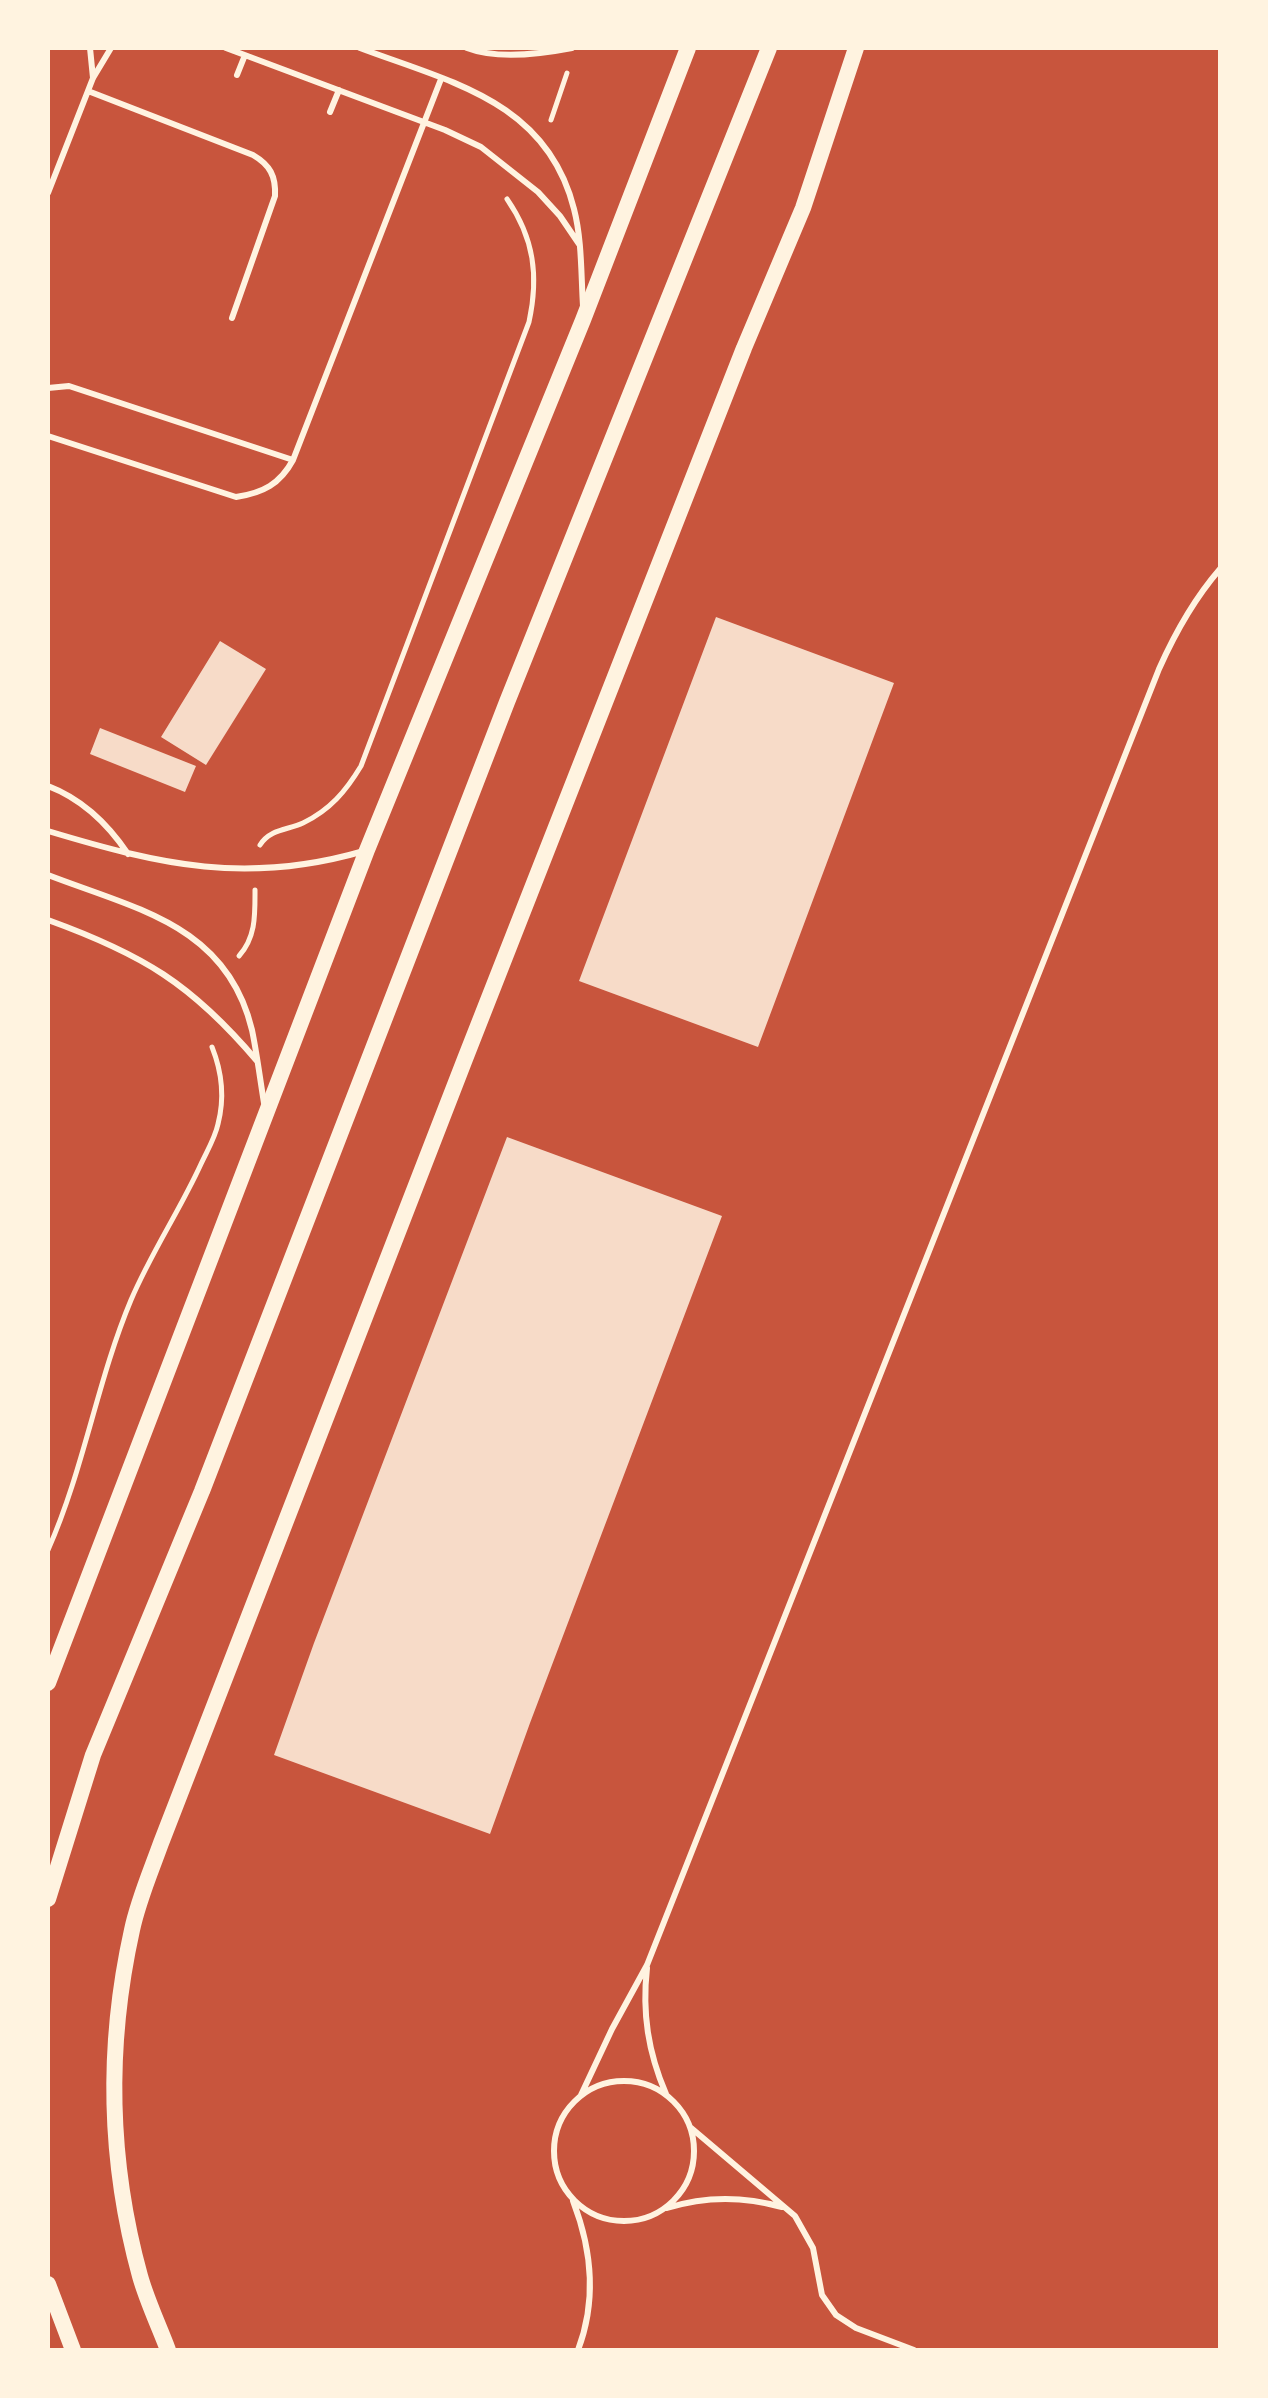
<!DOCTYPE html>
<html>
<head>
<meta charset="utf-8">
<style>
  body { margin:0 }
  #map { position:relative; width:1268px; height:2398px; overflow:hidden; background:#c8553d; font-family:Roboto,sans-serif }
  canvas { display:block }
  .frame { position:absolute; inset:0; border:50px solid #fff3e0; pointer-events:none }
</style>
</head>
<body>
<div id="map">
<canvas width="1268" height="2398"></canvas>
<div class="frame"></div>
</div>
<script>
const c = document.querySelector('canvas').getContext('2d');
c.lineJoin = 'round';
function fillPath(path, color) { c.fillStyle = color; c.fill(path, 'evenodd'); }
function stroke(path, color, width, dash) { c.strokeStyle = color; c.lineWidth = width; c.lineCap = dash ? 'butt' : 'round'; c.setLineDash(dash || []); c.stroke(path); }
const building = new Path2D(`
  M716,617l178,66 -136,364 -179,-66z
  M220,641l46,28 -60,96 -45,-28z
  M100,728l96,38 -11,26 -95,-38z
  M507,1137l215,79 -192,507 -40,111 -216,-79 40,-112z`);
const path = new Path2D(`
  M551,120l16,-47
  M260,845c10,-16 28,-15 43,-22 27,-13 43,-32 58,-57l168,-444c10,-46 5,-84 -22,-123
  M239,956c17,-19 16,-41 16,-66
  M48,1550c36,-81 49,-169 83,-250 20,-47 49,-90 70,-136 6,-13 14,-26 17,-40 7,-27 4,-52 -6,-77`);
const service = new Path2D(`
  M90,48l3,30
  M226,48l219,82 36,17 57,45 22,24 19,28
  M360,48c90,34 187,53 214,161 8,31 7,65 9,97
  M467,48c31,12 74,6 105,0
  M237,75l8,-20
  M88,91l165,64c17,10 23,21 22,41l-43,122
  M330,112l9,-22
  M48,193l45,-115 18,-30
  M48,388l21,-2 224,74
  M48,436l188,61c27,-4 44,-13 57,-37l148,-381
  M48,786c34,13 60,38 80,68
  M48,831c113,34 199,54 316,20
  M48,875c88,34 179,50 204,155 5,24 8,49 12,73
  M48,920c94,34 144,64 209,141
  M647,1968c-5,45 1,84 19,126
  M554 2151a70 70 0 1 1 140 0a70 70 0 1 1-140 0Z
  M581,2095l31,-66 35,-64 512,-1296c16,-36 35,-70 61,-100
  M690,2127l105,89 18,32 9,47 14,20 20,13 58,22
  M573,2201c19,49 24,99 5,149
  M667,2208c38,-12 76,-12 115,-1`);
const secondary = new Path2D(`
  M48,1683l319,-833 216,-530 105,-272
  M48,1899l45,-144 109,-264 305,-789 262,-654
  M48,2284l25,66
  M168,2350c-9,-24 -21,-49 -28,-74 -32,-116 -34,-229 -8,-346 6,-29 19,-59 29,-87l304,-784 279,-711 59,-140 53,-160`);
fillPath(building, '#f7dbc8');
stroke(path, '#fff3e0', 5);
stroke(service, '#fff3e0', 6);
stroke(secondary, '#fff3e0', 16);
</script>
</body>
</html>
